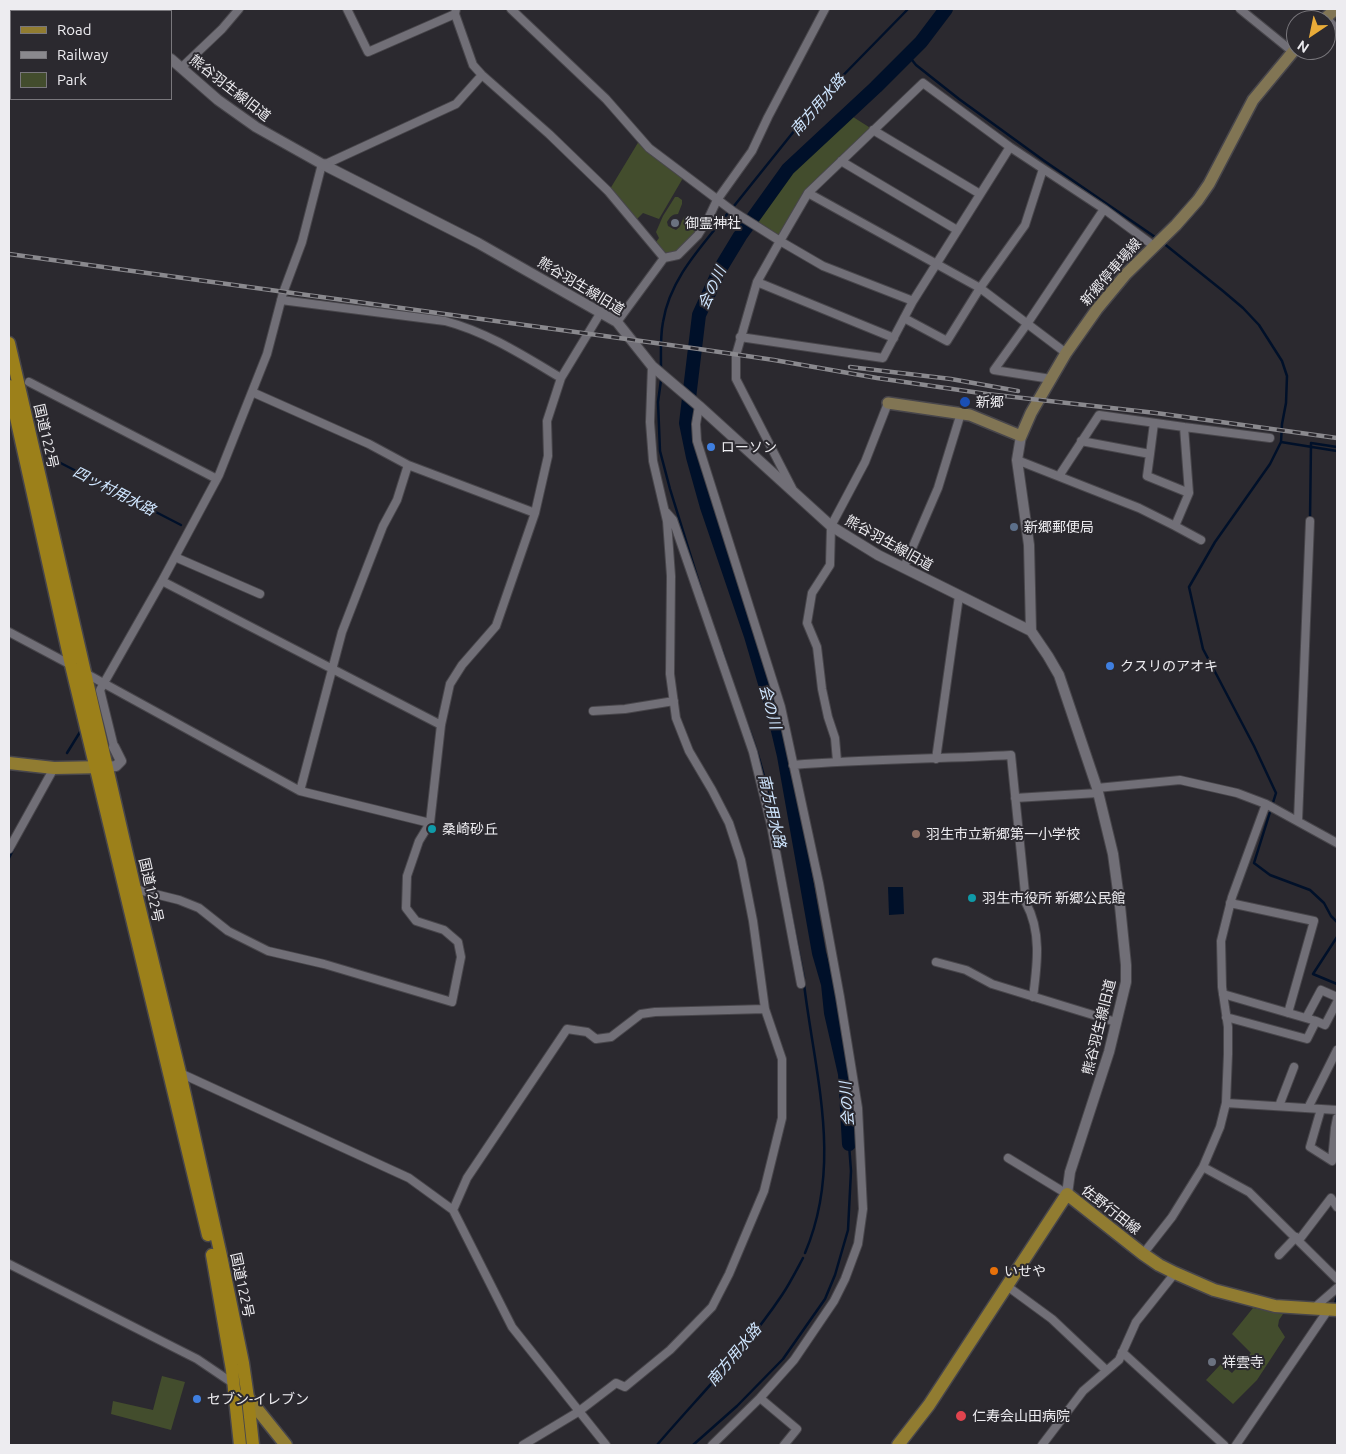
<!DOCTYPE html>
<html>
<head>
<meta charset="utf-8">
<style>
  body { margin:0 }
  #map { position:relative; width:1346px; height:1454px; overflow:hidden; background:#2b292f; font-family:Ubuntu,sans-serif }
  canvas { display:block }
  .frame { position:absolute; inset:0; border:10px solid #edecf0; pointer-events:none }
  .legend { position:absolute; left:10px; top:10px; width:162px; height:90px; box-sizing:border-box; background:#2b292f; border:1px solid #79777c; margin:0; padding:6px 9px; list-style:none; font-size:15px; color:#edecf0 }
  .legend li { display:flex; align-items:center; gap:10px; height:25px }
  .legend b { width:25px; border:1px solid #79777c }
  .north { position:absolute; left:1286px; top:10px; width:50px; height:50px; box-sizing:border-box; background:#2b292f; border:1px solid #79777c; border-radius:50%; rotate:214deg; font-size:14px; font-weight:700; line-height:20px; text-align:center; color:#edecf0 }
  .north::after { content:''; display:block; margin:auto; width:18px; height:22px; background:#e9ab38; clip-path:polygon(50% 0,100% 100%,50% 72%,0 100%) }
</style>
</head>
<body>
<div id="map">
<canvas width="1346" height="1454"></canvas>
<div class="frame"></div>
<ul class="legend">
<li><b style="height:6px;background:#917c31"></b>Road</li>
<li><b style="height:6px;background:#8a898e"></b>Railway</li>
<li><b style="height:14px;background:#434d2d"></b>Park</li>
</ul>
<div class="north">N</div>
</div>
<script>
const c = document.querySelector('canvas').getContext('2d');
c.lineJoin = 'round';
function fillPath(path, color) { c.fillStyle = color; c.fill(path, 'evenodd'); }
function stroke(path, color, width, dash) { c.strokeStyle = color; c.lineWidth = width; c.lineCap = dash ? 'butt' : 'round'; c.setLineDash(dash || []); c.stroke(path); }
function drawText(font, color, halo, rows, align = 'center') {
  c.font = font + ' Ubuntu,"Noto Sans JP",sans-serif'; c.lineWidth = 4; c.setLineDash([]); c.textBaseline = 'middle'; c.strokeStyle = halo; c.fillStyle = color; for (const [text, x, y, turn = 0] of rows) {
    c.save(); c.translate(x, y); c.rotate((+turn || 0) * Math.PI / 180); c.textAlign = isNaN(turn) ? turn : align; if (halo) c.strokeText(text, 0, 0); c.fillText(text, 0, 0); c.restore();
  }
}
const green = new Path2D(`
  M850,115l22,14 -66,63 -26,47 -26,-15 30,-44 11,-13z
  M639,141l44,37 -24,41 -16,-6 -6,6 -27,-30z
  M675,197h3l4,3v4l-4,10c-6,0 -8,3 -11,8l1,4 8,4 3,-3 5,-10 8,-2 6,6 1,5 -3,8 -20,19 -11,1 -9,-12 3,-4 -3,-6 7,-16z
  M1253,1308l30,6 -4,6 -1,6 7,11 -28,43 -24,24 -27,-24 15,-16 11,9 19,-20 -19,-19z
  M162,1376l23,6 -14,48 -60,-16 2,-13 40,9z`);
const water = new Path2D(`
  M888,887h15l1,27 -15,1z`);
const stream = new Path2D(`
  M908,55l8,10 43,34 84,61 115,79
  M734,206l85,-106 89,-91
  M1162,242l61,49 20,17 16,17 23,36 5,15 -1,27 -4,21 -1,18 -11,22 -55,78 -26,45 14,62 51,97 22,47 -22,70 16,12 40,15 14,13 7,13 6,6
  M661,369c0,-16 -1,-32 2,-47 7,-44 39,-76 65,-109
  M661,380l-3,22 2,49 10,38 35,113
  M1281,442l56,9
  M47,456l134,69
  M1310,520l1,-77 26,4
  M722,650l9,28
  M746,721c16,39 25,80 32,122
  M67,753l13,-21
  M9,858l5,-10
  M782,866l22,112
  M1337,937l-24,37 24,10
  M804,984c11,91 39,180 1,269
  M1334,1307l3,-10
  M657,1445c42,-49 89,-96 125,-150 8,-12 14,-24 21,-37
  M693,1445l44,-39 46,-47 42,-60 10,-24 13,-45 3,-59 -2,-27`);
const river = new Path2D(`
  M849,1144l-4,-70 -14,-61 -3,-29 -9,-31 -35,-197 -10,-42 -23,-78 -44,-129 -14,-50 -7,-34 13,-108 21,-46 20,-33 48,-67 88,-82 45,-45 25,-33`);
const minor = new Path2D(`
  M347,9l21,43 87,-38
  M456,9l-1,5 18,51 9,10 67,59 59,57 56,67
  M511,9l95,90 43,49 85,64 46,29 28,-48 172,95 86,65
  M1240,9l53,43
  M1326,17l11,13
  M181,68l41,-39 17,-20
  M873,130l107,64
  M841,161l116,69
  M808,193l115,-110 87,64
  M757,282l137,56
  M281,300l164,21c42,11 79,35 116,57l40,-66
  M904,318l43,23 33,-53 45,-63 18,-56
  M617,322l47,-64 14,-3 20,-20 11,-18 8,-17 35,-49 16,-34 57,-108
  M740,337l143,21 30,-57
  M1051,379l-57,-9 33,-46 77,-115
  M29,382l188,97
  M252,392l117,52 39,21 127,48
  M699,406l-3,18 1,17 84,266 38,176 21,114 18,111 5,101 -5,35 -13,35 -11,22 -40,59 -34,38 -48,47
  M1184,427l86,11
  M1081,441l69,13 4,-31
  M1150,454l-3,22 42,17
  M1017,460l122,48 36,18 14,-33 -5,-66 -85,-12 -40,61
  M792,488l-56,-109v-24l21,-73 23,-41 43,25 90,35 97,-154 94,62 50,37
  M666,512l7,8 80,232 18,73 30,159
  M1175,526l26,14
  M175,557l85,37
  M904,567l34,-79 23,-75
  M162,581l279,144
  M9,632l62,33
  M85,673l215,118 130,32
  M593,711l32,-2 49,-8
  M114,747l-14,-57 62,-109 57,-106 48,-121 16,-61 19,-51 20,-78 6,-1 128,-59 26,-29
  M936,759l23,-163
  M837,761l-2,-23 -7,-21 -6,-28 -5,-42 -10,-24 5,-30 18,-28 1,-39 34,-64 23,-59
  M793,765c73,-6 146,-6 218,-10l15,148c16,29 11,63 7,94
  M1097,788l83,-8 57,13 29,11 71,39
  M300,791l42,-159 41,-106 14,-26 11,-35
  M1015,798l83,-5
  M1298,821l12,-300
  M9,849l45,-81
  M135,889l44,11 20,8 29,23 40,20 56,13 128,38 9,-45 -3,-15 -14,-12 -28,-9 -10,-13 1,-32 12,-35 11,-18 11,-98 9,-41 12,-19 34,-39 39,-113 13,-57 -1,-35 14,-43
  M1230,903l84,18 -26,92
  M936,962l30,8 26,14 124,38
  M1223,994l93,27 -9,18 -81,-22
  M1306,1018l15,-28 16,7
  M1316,1021l9,4 12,-23
  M180,1073l229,105 44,32 59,117 94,118
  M1226,1103l111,7
  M1279,1106l15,-39
  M1308,1108l29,-58
  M1321,1109l-11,38 22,14 3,-33 2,-10
  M1008,1158l59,36
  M1203,1167l46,25 88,87
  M453,1210l14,-32 100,-149 20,3 9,7 15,-2 30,-23 14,-2 110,-3
  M1299,1240l32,-42 6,9
  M1143,1254l29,-37 31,-50 17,-40 6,-24 2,-49v-27l-6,-40 -1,-46 11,-44 34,-93
  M1279,1255l17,-18
  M9,1264l188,95 37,25
  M1007,1286l45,33 54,51
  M1314,1308l23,-20
  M1122,1352l102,93
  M760,1398l37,31 -13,16
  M523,1445l55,-33 38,-29 9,4 45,-37 42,-43 17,-33 35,-83 18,-73v-59l-17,-50 -12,-88 -12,-61 -12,-37 -17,-33 -23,-39 -13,-33 -6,-44 1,-98 -4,-55 -14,-60 -3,-39 2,-56
  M1042,1445l41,-54 36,-31 17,-38 39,-49
  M1236,1445l92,-135`);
const tertiary = new Path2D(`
  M120,9l2,2
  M171,59l47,41 38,27 66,37 156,79 139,79 35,44 47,40 132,120 47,29 153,76 17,25 11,19 38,113 16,66 7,52 6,59v17l-17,70 -39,120 -3,22
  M1021,436l-4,24 12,85 2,86
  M107,767l9,-1 5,-5 -7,-14`);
const secondary = new Path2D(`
  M1323,20l13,-11
  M888,403l82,12 51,21 10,-23 35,-60 31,-44 29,-35 50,-49 22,-25 11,-16 44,-84 43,-52`);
const primary = new Path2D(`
  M9,763l45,5 52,-1
  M245,1394l41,51
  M898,1445l31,-40 138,-211 76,60 16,11 16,8 39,17 61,16 62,4`);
const trunk = new Path2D(`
  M9,343l126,546 45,184 41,183 22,107 5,35 5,47
  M9,386l62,279 137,570
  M212,1255l20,115 8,75`);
const rail = new Path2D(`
  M9,254l690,95 75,11 103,18 110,16 169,19 181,25
  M850,367l101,12 67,12`);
const markers = [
  [675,223,5,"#6b7280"],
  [965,402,6,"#1a4fb4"],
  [711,447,5,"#3f7fe0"],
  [1014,527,5,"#5c6f8a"],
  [1110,666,5,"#3f7fe0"],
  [432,829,5,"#0f9aa8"],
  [916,834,5,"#8d6e63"],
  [972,898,5,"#0f9aa8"],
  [994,1271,5,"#e8710a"],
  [1212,1362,5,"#6b7280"],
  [197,1399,5,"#3f7fe0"],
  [961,1416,6,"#e0444e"]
];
const streetNames = [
  ["熊谷羽生線旧道",230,88,38],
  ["新郷停車場線",1111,272,-49],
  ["熊谷羽生線旧道",581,286,31],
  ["国道122号",46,436,77],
  ["熊谷羽生線旧道",889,543,29],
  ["国道122号",151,890,77],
  ["熊谷羽生線旧道",1099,1027,-76],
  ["佐野行田線",1111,1210,38],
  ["国道122号",242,1285,78]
];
const poiNames = [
  ["御霊神社",685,223],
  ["新郷",976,402],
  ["ローソン",721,447],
  ["新郷郵便局",1024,527],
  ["クスリのアオキ",1120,666],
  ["桑崎砂丘",442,829],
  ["羽生市立新郷第一小学校",926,834],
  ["羽生市役所 新郷公民館",982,898],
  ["いせや",1004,1271],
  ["祥雲寺",1222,1362],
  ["セブン-イレブン",207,1399],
  ["仁寿会山田病院",972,1416]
];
const waterNames = [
  ["南方用水路",818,105,-49],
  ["会の川",712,288,-65],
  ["四ッ村用水路",114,491,27],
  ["会の川",770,707,75],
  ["南方用水路",772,811,77],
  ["会の川",847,1104,-94],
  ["南方用水路",734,1355,-50]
];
fillPath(green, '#434d2d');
fillPath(water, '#001029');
stroke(stream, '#001029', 2.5);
stroke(river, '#001029', 14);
stroke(minor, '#48464b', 10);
stroke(tertiary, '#48464b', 12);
stroke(secondary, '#48464b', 14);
stroke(primary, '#48464b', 15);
stroke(trunk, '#48464b', 15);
stroke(minor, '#716f77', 8);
stroke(tertiary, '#716f77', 10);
stroke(secondary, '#817554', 11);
stroke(primary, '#917c31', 12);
stroke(trunk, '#9c801a', 12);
stroke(rail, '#8a898e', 4.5);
stroke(rail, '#2b292f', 2.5, [8]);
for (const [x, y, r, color] of markers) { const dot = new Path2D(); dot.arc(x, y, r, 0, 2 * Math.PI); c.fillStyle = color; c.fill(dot); stroke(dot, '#2b292f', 2); }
drawText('14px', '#edecf0', '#2b292f', streetNames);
drawText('14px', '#edecf0', '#2b292f', poiNames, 'left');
drawText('italic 15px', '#cfe6ff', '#2b292f', waterNames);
</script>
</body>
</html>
